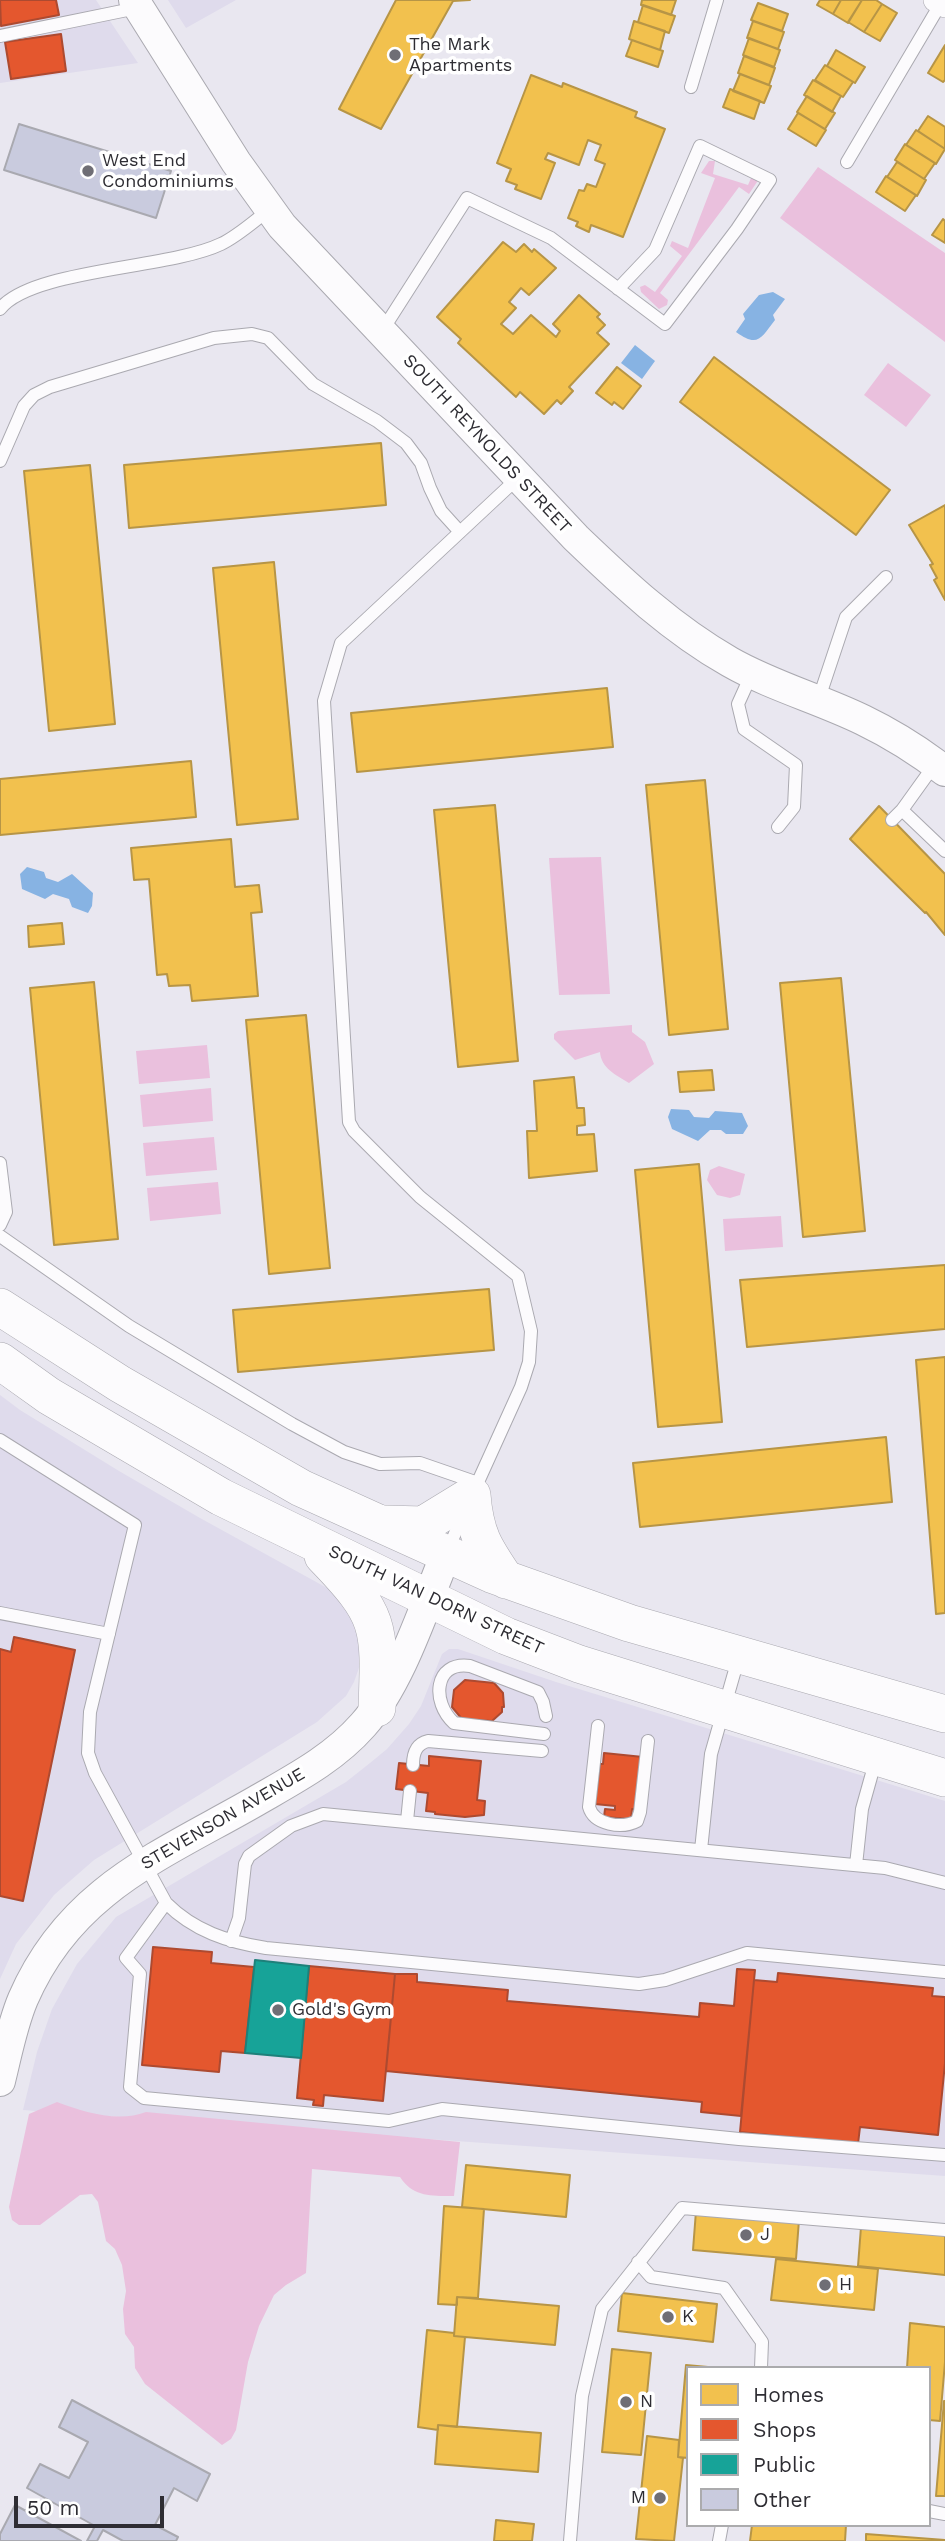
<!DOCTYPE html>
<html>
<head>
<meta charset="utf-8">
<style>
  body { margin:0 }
  #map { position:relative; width:945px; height:2541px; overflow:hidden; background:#e9e7f0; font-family:"Work Sans",sans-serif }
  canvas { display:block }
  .legend { position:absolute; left:686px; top:2366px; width:245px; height:161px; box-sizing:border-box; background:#fff; border:2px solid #ababad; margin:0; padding:9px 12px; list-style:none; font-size:21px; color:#2e2d33 }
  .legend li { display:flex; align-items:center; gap:14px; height:35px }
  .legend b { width:35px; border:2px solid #ababad }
  .scale { position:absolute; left:14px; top:2496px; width:150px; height:32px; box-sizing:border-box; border:4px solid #2e2d33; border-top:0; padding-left:9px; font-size:21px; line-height:24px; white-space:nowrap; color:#2e2d33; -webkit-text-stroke:5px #fff; paint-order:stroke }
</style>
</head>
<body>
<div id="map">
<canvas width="945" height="2541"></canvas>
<ul class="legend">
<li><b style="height:19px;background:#f2c14e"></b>Homes</li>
<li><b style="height:19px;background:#e4572e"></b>Shops</li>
<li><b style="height:19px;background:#17a398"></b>Public</li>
<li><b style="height:19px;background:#c9cbde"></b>Other</li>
</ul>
<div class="scale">50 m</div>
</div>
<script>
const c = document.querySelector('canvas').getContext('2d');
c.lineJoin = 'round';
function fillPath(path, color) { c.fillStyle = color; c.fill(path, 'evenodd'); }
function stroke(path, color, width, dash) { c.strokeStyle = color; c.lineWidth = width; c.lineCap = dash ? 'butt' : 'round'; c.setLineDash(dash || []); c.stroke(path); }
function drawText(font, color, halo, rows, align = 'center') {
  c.font = font + ' "Work Sans",sans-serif'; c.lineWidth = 7; c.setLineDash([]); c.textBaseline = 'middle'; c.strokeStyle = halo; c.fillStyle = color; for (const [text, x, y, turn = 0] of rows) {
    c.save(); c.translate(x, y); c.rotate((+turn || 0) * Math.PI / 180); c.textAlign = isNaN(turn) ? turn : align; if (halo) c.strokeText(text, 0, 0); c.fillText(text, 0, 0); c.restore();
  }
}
const built = new Path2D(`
  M0,0h96l42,63 -138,20z
  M168,0h68l-50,28z
  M0,1395l20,15 99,61 81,47 138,76 20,28 3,40 -7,20 -8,14 -29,26 -223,138 -40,35 -38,49 -16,35z
  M449,1649h9l98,33 389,119v375l-922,-66 14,-58 15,-43 25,-45 39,-47 230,-135 24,-19 17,-14 22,-25 12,-18 21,-52z`);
const green = new Path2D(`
  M709,161h6l-2,13 35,11 3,-7 8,1 -10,15 -10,-7 -79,106 8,7 -1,5 -8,4 -18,-17 -1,-5 5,-2 10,7 27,-36 -12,-10 2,-5 16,7 27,-70 -14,-5z
  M818,167l127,86v89l-165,-124z
  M888,363l43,32 -25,32 -42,-32z
  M601,857l9,137 -51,1 -10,-137z
  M632,1025v7l13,10 9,22 -25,19c-13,-8 -28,-15 -29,-31l-25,8 -21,-21v-5l4,-3z
  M207,1045l3,33 -71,6 -3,-33z
  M211,1088l2,33 -70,6 -3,-32z
  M214,1137l3,33 -71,6 -3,-33z
  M719,1166l26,8 -5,21 -10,3 -13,-3 -10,-15 3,-10z
  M218,1182l3,32 -71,7 -3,-33z
  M781,1216l2,31 -58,4 -2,-32z
  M57,2102c27,10 61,21 89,10l314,30 -6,54c-23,0 -41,1 -54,-19l-88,-8 -6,104 -20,12 -12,10 -15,31 -11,36 -12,68 -5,9 -9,6 -77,-61 -10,-16 -1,-21 -9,-13 -2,-25 3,-18 -4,-26 -7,-16 -9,-8 -8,-39 -6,-8 -12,1 -40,30h-21l-7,-5 -3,-13 20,-93z`);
const water = new Path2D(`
  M773,292l12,7 -12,16 2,5c-14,18 -17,28 -39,12l9,-13 -2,-5 16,-19z
  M635,345l20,16 -13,18 -21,-16z
  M27,867l17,5 2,6 12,4 14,-8 21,19 -1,13 -4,7 -16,-6 -3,-8 -16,-5 -8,5 -23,-10 -2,-15z
  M671,1109l18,1 5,7 15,1 6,-7 27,2 6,13 -5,8h-17l-5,-4h-11l-12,11 -26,-12 -4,-12z`);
const homes = new Path2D(`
  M396,0h74l-17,1 -72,128 -42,-20z
  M642,0h34l-5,15 -30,-10z
  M820,0h21l-8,14 -16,-9z
  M841,0h21l-14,23 -15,-9z
  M862,0h14l6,4 -18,28 -16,-10z
  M758,3l30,11 -6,17 -31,-11z
  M882,4l15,9 -17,28 -16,-9z
  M643,5l32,11 -6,17 -31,-11z
  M634,21l31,10 -5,19 -31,-11z
  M753,21l31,11 -6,17 -31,-11z
  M749,38l31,12 -6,17 -31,-12z
  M632,40l31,11 -5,16 -32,-11z
  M945,45v35l-2,2 -15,-9z
  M836,50l29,17 -10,16 -28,-17z
  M744,56l31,12 -6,17 -31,-12z
  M825,65l28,17 -10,15 -28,-17z
  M740,74l31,12 -7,17 -31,-12z
  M531,75l31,12 1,-4 74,29 -2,5 30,12 -42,108 -32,-12 -2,7 -13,-6 2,-4 -10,-4 11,-28 5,1 3,-7 9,3 9,-23 -10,-4 6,-15 -13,-5 -9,25 -31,-12 -3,6 10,4 -14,36 -26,-10 2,-4 -11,-4 5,-12 -14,-6z
  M813,80l28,16 -9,16 -28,-17z
  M730,89l30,12 -6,18 -31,-12z
  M807,96l28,17 -10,16 -28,-17z
  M798,113l28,17 -10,16 -28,-17z
  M928,116l17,11v22l-27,-18z
  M916,130l29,19 -9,15 -30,-19z
  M905,144l30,19 -11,16 -29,-19z
  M897,162l29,18 -9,16 -30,-19z
  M886,176l30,19 -11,16 -29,-19z
  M943,219l2,2v22l-13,-8z
  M503,242l13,10 8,-8 8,8 2,-3 22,19 -27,27 -8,-7 -12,14 7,6 -15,16 12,10 18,-19 25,22 4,-6 -7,-7 26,-29 21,19 -3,3 8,8 -8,8 12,11 -40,43 4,4 -12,13 -4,-4 -13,14 -24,-22 -4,5 -58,-54 3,-4 -24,-22z
  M714,357l176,133 -34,45 -176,-133z
  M617,367l24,19 -18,23 -9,-7 -2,3 -16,-12z
  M381,443l5,62 -257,23 -5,-63z
  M90,465l25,259 -66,7 -25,-260z
  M945,505v95l-11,-20 3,-2 -7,-13 3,-1 -24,-39z
  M274,562l24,257 -61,6 -24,-257z
  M607,688l6,59 -256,25 -6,-59z
  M191,761l5,56 -196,18v-56z
  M705,780l23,249 -59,6 -23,-250z
  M495,805l23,256 -60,6 -24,-257z
  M879,806l66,68v61l-19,-23 -1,1 -75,-74z
  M231,839l4,48 24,-2 3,27 -11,1 7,83 -66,5 -2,-16 -21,1 -2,-12 -10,1 -8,-96 -15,1 -3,-32z
  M62,923l2,21 -35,3 -1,-21z
  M841,978l24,253 -62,6 -23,-254z
  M94,982l24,257 -64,6 -24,-257z
  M306,1015l24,253 -61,6 -23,-254z
  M712,1070l2,20 -34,2 -2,-20z
  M574,1077l3,31h7l1,17 -8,1v9l17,-1 3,37 -68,7 -2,-47h10l-3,-50z
  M699,1164l23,258 -64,5 -23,-257z
  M945,1265v64l-198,18 -7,-67z
  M489,1289l5,61 -256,22 -5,-62z
  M945,1357v256l-9,1 -20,-254z
  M886,1437l6,65 -252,25 -7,-64z
  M466,2165l104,10 -4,42 -104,-10z
  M444,2206l40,3 -6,89 -21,-1v8l-19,-1z
  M696,2211l103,9 -3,39 -103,-9z
  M861,2227l84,8v40l-87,-9z
  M776,2259l102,10 -4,41 -103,-10z
  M622,2293l95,11 -4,38 -95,-11z
  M457,2297l102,9 -4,39 -101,-9z
  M910,2323l35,4v35l-5,59 -11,-1v-52h-22z
  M427,2330l27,3v3l11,1 -8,90 -19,-2v5l-20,-3z
  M612,2349l39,4 -10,102 -39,-3z
  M686,2365l33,3h-31v90l-10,-1z
  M944,2401h1v95h-9z
  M438,2425l103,8 -3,39 -103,-8z
  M647,2436l32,4 -1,17 5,1 -9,83 -38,-2z
  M496,2520l38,4 -2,17h-38z
  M752,2525h94l-1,16h-95z
  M866,2534l79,6v1h-79z`);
const shops = new Path2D(`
  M0,0h56l3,15 -58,11z
  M61,34l5,37 -55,8 -6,-37z
  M14,1637l61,13 -52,251 -23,-5v-247l11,3z
  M465,1680l29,3 9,10 1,14h-2v5l-10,9 -30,-2 -10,-12 2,-17z
  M604,1753l39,4 -5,52h-6l-1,10 -27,-2 1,-8 10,1v-4l-20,-2 5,-40h3z
  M429,1756l52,5 -4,39 8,1 -1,14 -19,2 -30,-3v-2l-9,-1 2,-18 -32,-4 3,-26 30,3z
  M153,1947l59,5 -1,11 43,4 -9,86 -24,-2 -2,21 -77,-7z
  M309,1966l86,8 -12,127 -59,-6 -1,11 -10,-1 1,-5 -17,-2z
  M737,1969l18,1 -14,146 -40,-4 1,-10 -316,-31 9,-97h22v8l91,8 -1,11 192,16 1,-14 34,3z
  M778,1973l155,15 -1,8 13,1v66l-7,72 -78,-8 -2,17 -118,-12 14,-152 23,2z`);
const public = new Path2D(`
  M255,1960l54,6 -8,92 -56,-5z`);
const building = new Path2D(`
  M19,124l152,47 -15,47 -152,-48z
  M72,2400l138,74 -13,27 -23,-13 -19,37 23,12 -2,4h-53l-20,-11 -6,11h-10l8,-15 -68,-38 13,-24 29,14 19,-36 -29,-15z
  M15,2505l66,36h-81v-7z`);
const service = new Path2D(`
  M0,36l137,-28
  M691,87l26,-87
  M847,162l94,-159
  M0,309c31,-40 169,-40 221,-65 17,-8 33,-23 48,-34
  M382,331l85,-133 84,40 114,86 72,-95 33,-49 -70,-34 -45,104 -37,39
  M0,461l24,-55 10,-11 16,-8 164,-49 38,-4 16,4 45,46 64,37 29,22 15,20 9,25 11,23 19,21
  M752,673l-14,31 6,25 52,36 -2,42 -16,20
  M818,701l28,-84 40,-40
  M935,764l-33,46 43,41
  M892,820l10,-10
  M0,1163l6,49 -6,13
  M0,1236l129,90 163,98 52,28 36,12 40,-1 58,20
  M0,1440l135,85 -45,187 -2,41 7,20 71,130c28,28 62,39 100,45l373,36 26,-4 82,-27 198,19
  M473,1493l48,-106 8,-25 2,-31 -13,-55 -98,-79 -66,-66 -5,-9 -25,-421 17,-58 178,-166
  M448,1550l16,-38
  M0,1613l109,21
  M598,1726l-9,81c5,18 33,22 48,14l3,-9 8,-71
  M544,1734l-90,-11c-23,-21 -20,-62 16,-57l68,26 5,10 3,14
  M413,1765c0,-12 3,-21 15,-24l114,10
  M407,1821l3,-30
  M701,1850l10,-96 28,-98
  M856,1865l6,-56 14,-50
  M166,1903l-40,55 14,16 -10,113 14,11 245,23 53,-12 297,30 206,16
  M231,1941l8,-23 6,-54 4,-8 42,-30 32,-12 562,54 60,15
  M638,2262l13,15 73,11 38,54 -1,26
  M929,2511l16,3
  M570,2541l12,-145 20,-87 80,-101 263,22
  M719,2541l3,-16`);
const minor = new Path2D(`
  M935,0l10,6`);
const tertiary = new Path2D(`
  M134,0l102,162 46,64 294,312c48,46 96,91 154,124 42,24 90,37 133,58 29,14 56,31 82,51
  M0,2081c7,-28 12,-56 23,-82 47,-109 137,-143 233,-198 38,-22 77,-42 107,-76 38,-43 61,-118 83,-171`);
const primary = new Path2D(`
  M0,1307l120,77 181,104 190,86 138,49 316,91
  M0,1361l49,35 172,101 285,139 73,28 366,114
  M385,1524l38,1 49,-30c3,39 12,53 34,85
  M323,1556c58,60 57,69 54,152`);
const markers = [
  [395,55,7,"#6f6e75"],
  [88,171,7,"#6f6e75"],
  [278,2010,7,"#6f6e75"],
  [746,2235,7,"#6f6e75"],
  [825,2285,7,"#6f6e75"],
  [668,2317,7,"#6f6e75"],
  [626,2402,7,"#6f6e75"],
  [660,2498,7,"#6f6e75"]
];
const poiNames = [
  ["The Mark",409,45],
  ["Apartments",409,66],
  ["West End",102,161],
  ["Condominiums",102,182],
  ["Gold's Gym",292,2010],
  ["J",760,2235],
  ["H",839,2285],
  ["K",682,2317],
  ["N",640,2402],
  ["M",646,2498,"right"]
];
const streetNames = [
  ["SOUTH REYNOLDS STREET",487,444,47],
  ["SOUTH VAN DORN STREET",436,1600,25],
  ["STEVENSON AVENUE",223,1819,-30]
];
fillPath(built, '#dfdbec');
fillPath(green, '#eac0dd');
fillPath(water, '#87b3e3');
fillPath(homes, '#f2c14e');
stroke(homes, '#b79546', 2);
fillPath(shops, '#e4572e');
stroke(shops, '#ad4a30', 2);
fillPath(public, '#17a398');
stroke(public, '#1e807a', 2);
fillPath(building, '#c9cbde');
stroke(building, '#a9a9b0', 2);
stroke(service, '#aaa9b0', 14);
stroke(minor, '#aaa9b0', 24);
stroke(tertiary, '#aaa9b0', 32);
stroke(primary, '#aaa9b0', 38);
stroke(service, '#fcfbfd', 12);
stroke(minor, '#fcfbfd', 23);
stroke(tertiary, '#fcfbfd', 30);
stroke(primary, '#fcfbfd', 37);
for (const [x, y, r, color] of markers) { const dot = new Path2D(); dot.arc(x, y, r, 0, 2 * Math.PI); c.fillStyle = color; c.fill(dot); stroke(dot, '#fff', 2.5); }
drawText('18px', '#2e2d33', '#fff', poiNames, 'left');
drawText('18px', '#2e2d33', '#fff', streetNames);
</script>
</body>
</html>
